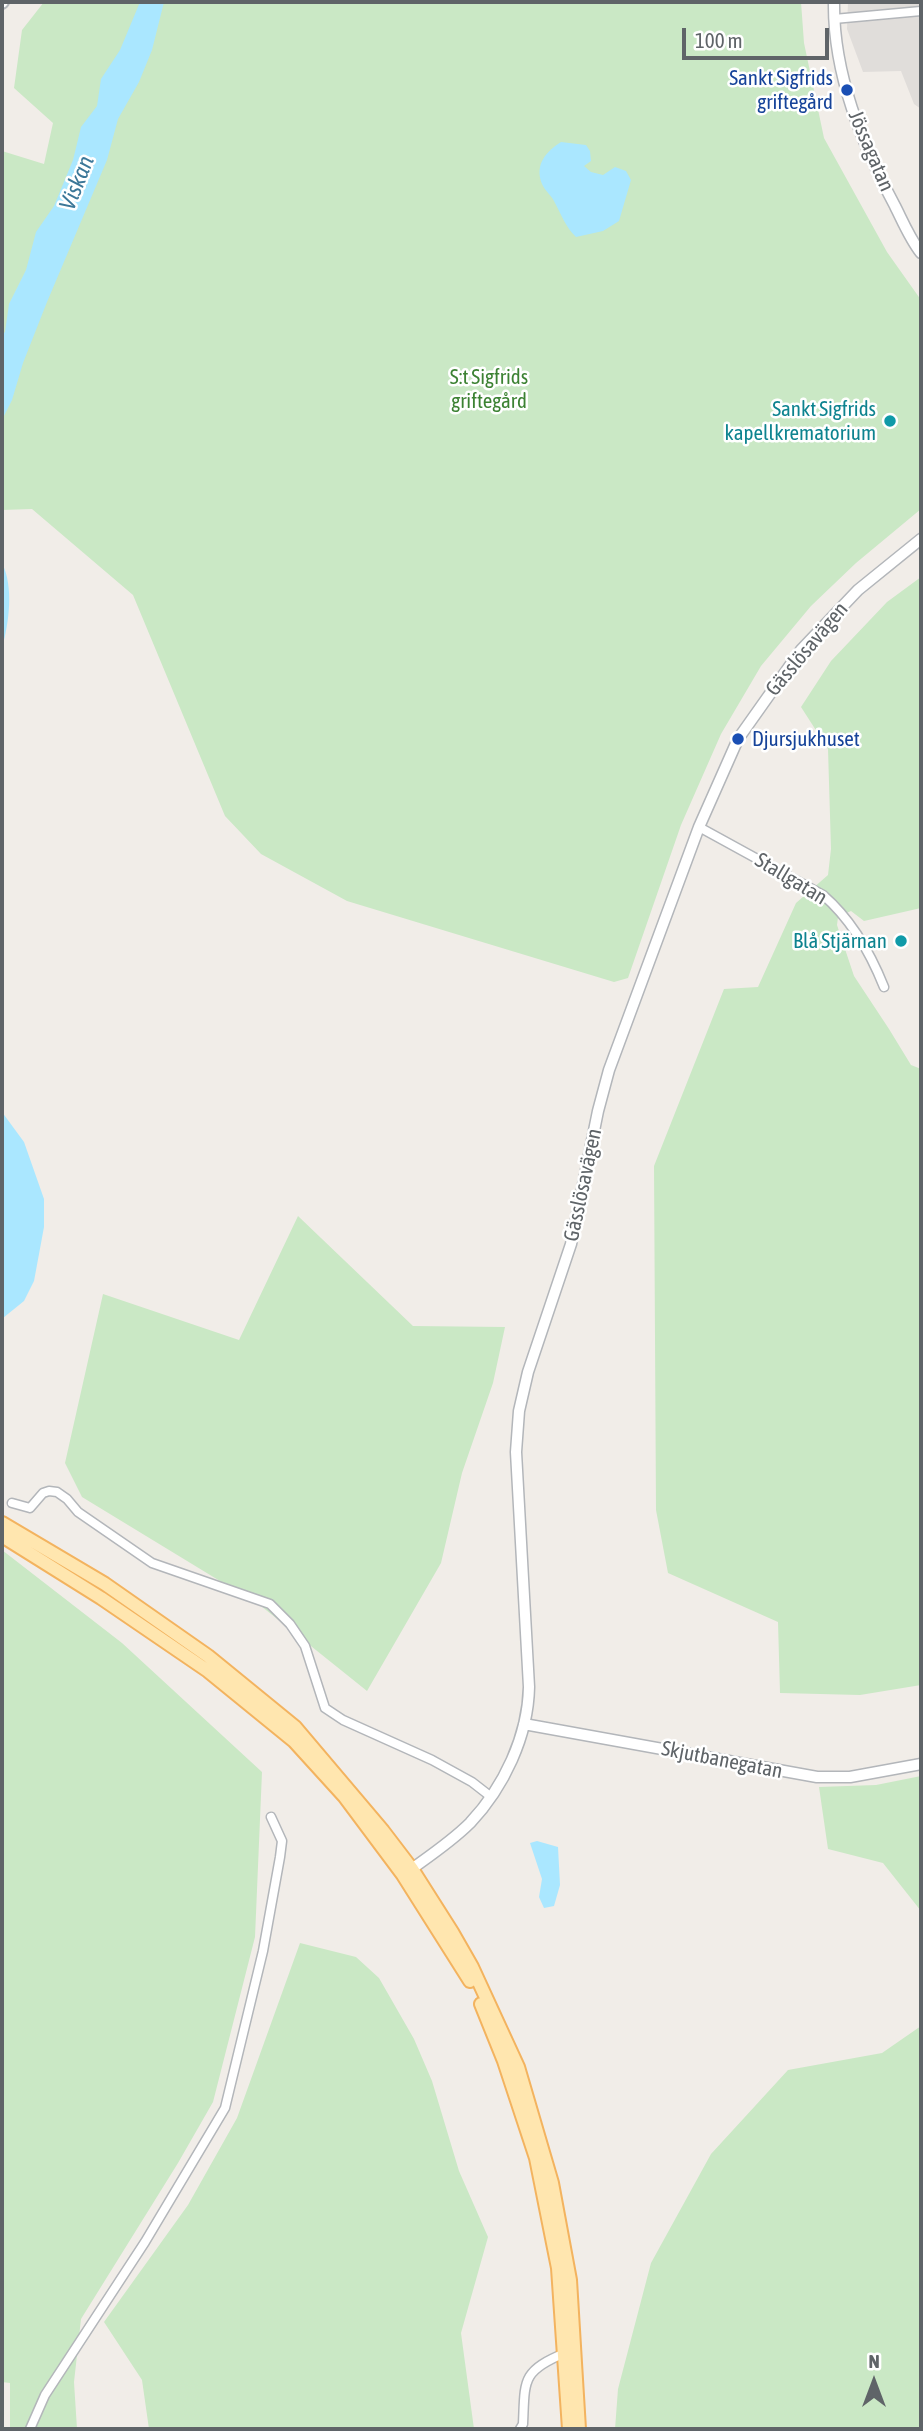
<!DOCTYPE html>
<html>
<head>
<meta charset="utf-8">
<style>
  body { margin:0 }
  #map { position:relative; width:923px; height:2431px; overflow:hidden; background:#f1ede8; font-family:"Asap Condensed",sans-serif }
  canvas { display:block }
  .frame { position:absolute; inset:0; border:4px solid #5f6468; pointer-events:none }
  .north { position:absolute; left:839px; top:2347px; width:70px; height:70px; -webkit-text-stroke:5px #fff; paint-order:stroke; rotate:0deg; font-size:19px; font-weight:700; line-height:28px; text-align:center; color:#5f6468 }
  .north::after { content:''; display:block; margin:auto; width:24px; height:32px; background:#5f6468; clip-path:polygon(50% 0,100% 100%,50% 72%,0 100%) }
  .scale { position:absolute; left:682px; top:28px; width:147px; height:32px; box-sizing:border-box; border:4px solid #5f6468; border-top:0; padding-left:9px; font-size:21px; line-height:24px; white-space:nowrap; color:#5f6468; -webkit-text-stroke:5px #fff; paint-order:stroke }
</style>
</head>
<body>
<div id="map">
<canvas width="923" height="2431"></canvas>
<div class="frame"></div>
<div class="north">N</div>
<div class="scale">100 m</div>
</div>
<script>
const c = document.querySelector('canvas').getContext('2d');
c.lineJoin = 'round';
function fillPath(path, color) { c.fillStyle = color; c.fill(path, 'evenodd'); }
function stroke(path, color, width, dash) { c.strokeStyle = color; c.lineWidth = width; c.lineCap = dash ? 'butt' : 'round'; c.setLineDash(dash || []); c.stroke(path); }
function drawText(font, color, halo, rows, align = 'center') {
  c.font = font + ' "Asap Condensed",sans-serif'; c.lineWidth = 5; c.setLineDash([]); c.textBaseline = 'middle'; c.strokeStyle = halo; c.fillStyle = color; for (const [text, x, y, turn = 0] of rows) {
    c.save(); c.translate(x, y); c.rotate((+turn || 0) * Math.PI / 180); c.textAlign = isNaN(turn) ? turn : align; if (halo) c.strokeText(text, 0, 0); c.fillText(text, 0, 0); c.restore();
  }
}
const industrial = new Path2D(`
  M848,2h73v107l-7,-5 -13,-33 -38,1 -16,-43z`);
const green = new Path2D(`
  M44,2h757l3,41 20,95 63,114 34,48v209l-65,54 -45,43 -50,60 -40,68 -40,91 -53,153 -14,4 -267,-81 -86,-47 -36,-38 -92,-221 -101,-86 -30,1v-359l42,13 9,-41 -39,-35 8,-58z
  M921,577v331l-57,13 -13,-10 -13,6 -1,8 17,51 35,53 22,36 10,4v616l-61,10 -80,-2 -2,-71 -110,-49 -12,-63 -2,-344 70,-177 34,-2 38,-84 32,-28 3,-26 -3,-100 -27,-42 30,-46 56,-59z
  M298,1216l115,110 92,1 -12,56 -31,90 -21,90 -74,128 -106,-85 -179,-109 -17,-34 38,-169 136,46z
  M2,1550l120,93 140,129 -7,165 -42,165 -35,61 -97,156 -7,63 3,47h-67v-46l-8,-1z
  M921,1776v135l-38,-48 -55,-14 -9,-62 57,-2z
  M300,1943l56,14 23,21 35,61 18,42 27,90 29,66 -27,96 13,96h-325l-7,-49 -38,-58 84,-117 49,-87z
  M921,2026v403h-306l3,-40 33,-126 60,-109 77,-84 94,-17z`);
const water = new Path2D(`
  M140,2h24l-12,48 -13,32 -21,37 -11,41 -60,142 -24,61 -11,37 -10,20v-85l3,-3 4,-28 17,-34 10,-38 18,-26 19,-46 8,-33 16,-21 4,-27 19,-29z
  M561,142l25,3 4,6 1,10 -7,5 7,6 12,3 12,-8 11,4 5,9 -12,41 -16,10 -27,6c-11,-11 -14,-21 -21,-34 -3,-7 -10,-12 -13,-19 -8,-20 5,-33 19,-42z
  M2,563c12,24 7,60 0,85z
  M2,1112l22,30 20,57v28l-10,54 -10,20 -21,17 -1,5v-83l2,-18 -2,-13z
  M537,1841l21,6 2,38 -6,21 -10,2 -5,-11 3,-18 -12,-36z`);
const minor = new Path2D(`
  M834,19l87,-8
  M699,827l124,68c29,25 47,57 61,92
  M12,1503l18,5 13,-15 6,-2 8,1 10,7 11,13 74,51 118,41 20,20 15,22 20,62 18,12 89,40 40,22 18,14
  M30,2429l15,-34 100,-153 80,-134 38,-157 17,-94 2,-16 -11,-24
  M520,2429l3,-5c2,-43 -2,-53 42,-71`);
const tertiary = new Path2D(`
  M834,2c-1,72 28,142 61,204 8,16 15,33 26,47
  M524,1724l293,53h33l71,-13
  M406,1873c22,-16 45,-31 64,-50 34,-36 58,-87 59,-136l-13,-235 3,-41 9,-39 43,-128 27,-133 11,-41 90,-243 39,-88 63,-89 57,-60 63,-51`);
const secondary = new Path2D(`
  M2,3l1,-1`);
const primary = new Path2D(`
  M2,1523l103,61 103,72 87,71 88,104 29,38 40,63 20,35 46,100 34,116 18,97 9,149
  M2,1536l99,62 107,73 86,70 50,55 59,79 67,106
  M481,2004l23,57 32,97 22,110 11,161`);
const markers = [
  [847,90,7,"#1a4fb4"],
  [890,421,7,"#0f9aa8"],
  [738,739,7,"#1a4fb4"],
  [901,941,7,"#0f9aa8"]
];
const transitNames = [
  ["Sankt Sigfrids",833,78],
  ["griftegård",833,102],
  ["Djursjukhuset",752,739,"left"]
];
const streetNames = [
  ["Jössagatan",871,151,67],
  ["Gässlösavägen",807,649,-50],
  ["Stallgatan",791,879,31],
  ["Gässlösavägen",583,1185,-78],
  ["Skjutbanegatan",722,1760,11]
];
const parkNames = [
  ["S:t Sigfrids",489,377],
  ["griftegård",489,401]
];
const cultureNames = [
  ["Sankt Sigfrids",876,409],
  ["kapellkrematorium",876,433],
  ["Blå Stjärnan",887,941]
];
const waterNames = [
  ["Viskan",77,183,-68]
];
fillPath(industrial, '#e0ddda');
fillPath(green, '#cae8c5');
fillPath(water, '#aae7ff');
stroke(minor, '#b3b6ba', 11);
stroke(tertiary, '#b3b6ba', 13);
stroke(secondary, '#b4b8bc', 14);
stroke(primary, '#f3b35f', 16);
stroke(minor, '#fff', 8);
stroke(tertiary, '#fff', 10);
stroke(secondary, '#fff', 10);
stroke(primary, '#ffe6af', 12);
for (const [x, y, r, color] of markers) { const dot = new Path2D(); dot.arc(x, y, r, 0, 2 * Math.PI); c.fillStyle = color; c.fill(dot); stroke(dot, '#fff', 2.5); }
drawText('21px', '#164399', '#fff', transitNames, 'right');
drawText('21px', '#5f6468', '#fff', streetNames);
drawText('21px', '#3c8233', '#fff', parkNames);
drawText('21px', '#0d838f', '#fff', cultureNames, 'right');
drawText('italic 23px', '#3b7798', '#fff', waterNames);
</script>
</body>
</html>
